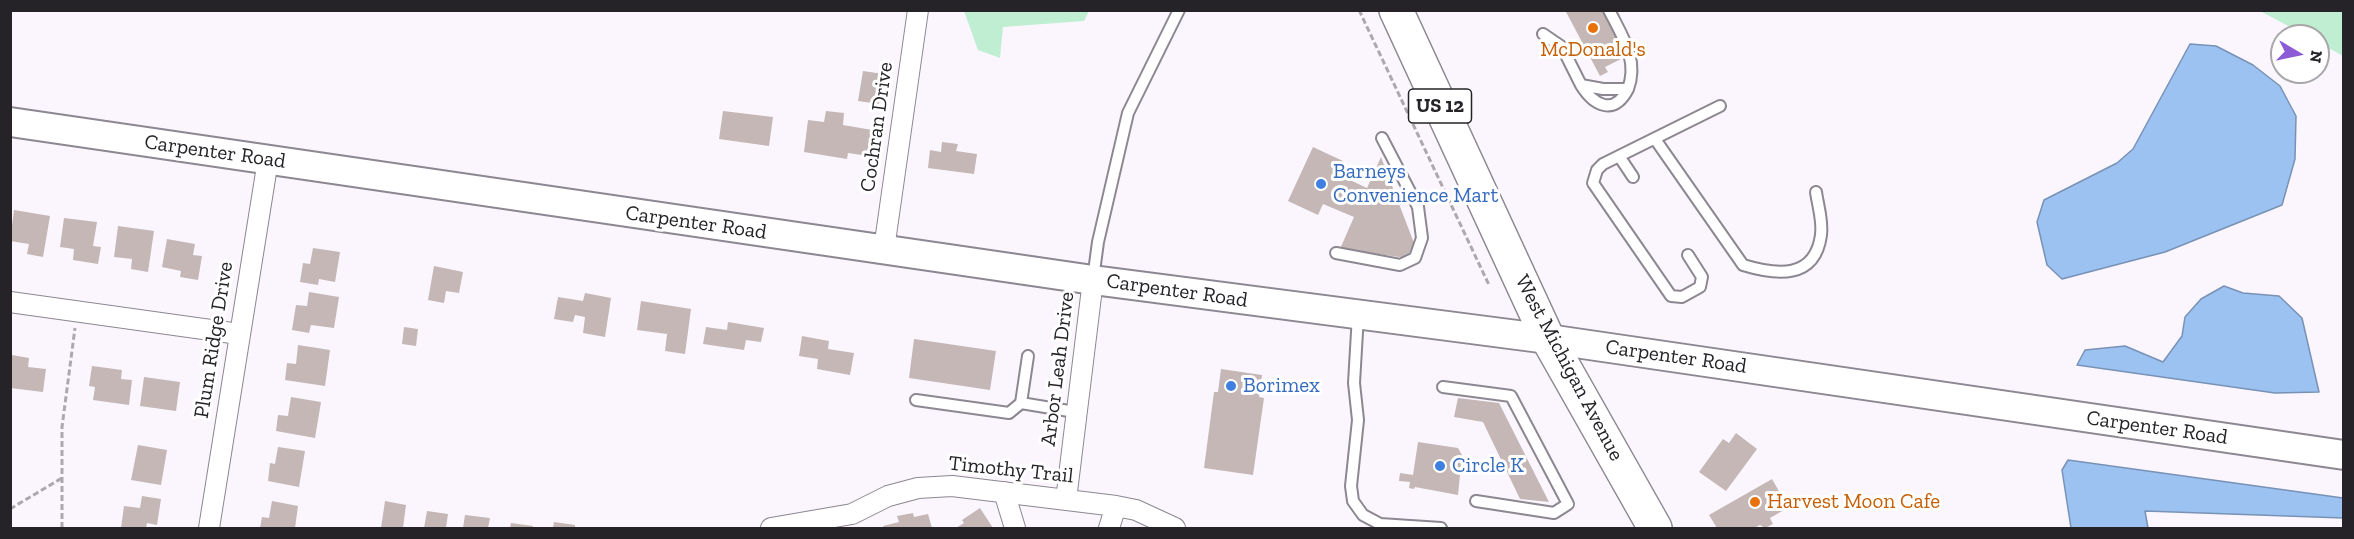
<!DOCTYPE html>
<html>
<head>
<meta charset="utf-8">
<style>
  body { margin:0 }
  #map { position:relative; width:2354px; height:539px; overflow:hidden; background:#fbf6fe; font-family:"Zilla Slab",serif }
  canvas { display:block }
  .frame { position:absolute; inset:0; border:12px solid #252327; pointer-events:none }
  .north { position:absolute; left:2270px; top:24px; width:60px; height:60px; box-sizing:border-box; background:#fff; border:2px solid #a8a7a9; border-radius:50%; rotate:99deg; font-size:16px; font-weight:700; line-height:24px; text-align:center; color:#252327 }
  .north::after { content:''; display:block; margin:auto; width:21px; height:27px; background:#8b5cd5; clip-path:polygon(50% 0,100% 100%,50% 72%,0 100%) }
</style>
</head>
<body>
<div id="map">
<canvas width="2354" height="539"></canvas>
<div class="frame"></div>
<div class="north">N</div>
</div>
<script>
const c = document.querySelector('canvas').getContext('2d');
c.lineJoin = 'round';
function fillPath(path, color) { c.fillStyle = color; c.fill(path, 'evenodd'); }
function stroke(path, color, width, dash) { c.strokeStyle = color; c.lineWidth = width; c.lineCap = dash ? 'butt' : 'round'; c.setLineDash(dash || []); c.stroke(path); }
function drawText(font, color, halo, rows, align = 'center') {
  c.font = font + ' "Zilla Slab",serif'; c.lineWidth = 6; c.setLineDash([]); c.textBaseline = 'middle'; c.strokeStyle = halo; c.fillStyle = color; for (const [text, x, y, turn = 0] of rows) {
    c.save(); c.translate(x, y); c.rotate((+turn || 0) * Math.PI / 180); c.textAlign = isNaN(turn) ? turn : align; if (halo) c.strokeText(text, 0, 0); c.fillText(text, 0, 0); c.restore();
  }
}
const green = new Path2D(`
  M964,11v-1l125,1 -5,10 -81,6 -3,31 -22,-8z
  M2260,11h83v45l-25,-14v-6h-11z`);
const water = new Path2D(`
  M2190,44l26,2 37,19 27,21 16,30 -1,43 -13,46 -117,47 -103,27 -15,-14 -10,-43 7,-22 73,-37 16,-14z
  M2224,286l19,7 36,3 23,22 17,74 -44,1 -198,-28 8,-15 40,-4 38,16 19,-26 3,-19 16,-18z
  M2068,460l275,38v20l-198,-7 3,17h-77l-9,-58z`);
const building = new Path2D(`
  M1565,10h40l22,46 -22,11 3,5 -8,4z
  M863,71l21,3 -5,30 -21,-3z
  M723,111l50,6 -4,29 -50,-7z
  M826,111l18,2 -1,12 35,6 -3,26 -27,-4 -1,6 -43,-7 4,-32 16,2z
  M942,142l16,2 -2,7 21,3 -3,20 -46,-6 2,-18 11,2z
  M1313,147l30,14 -6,13 30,14 14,-31 33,86 -7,15 -67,-9 14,-32 -31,-13 -5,11 -30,-14z
  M14,210l36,6 -7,41 -16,-3 2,-10 -19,-3z
  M64,218l33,4 -4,24 8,1 -3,17 -25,-4 1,-11 -14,-2z
  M118,226l36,5 -6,41 -17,-3 1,-10 -18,-2z
  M167,239l28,5 -2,11 9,1 -4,24 -18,-3 1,-6 -19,-4z
  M313,248l27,4 -5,30 -16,-3 -1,6 -18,-3 3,-19 7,1z
  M434,266l29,6 -4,21 -13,-2 -2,12 -16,-3z
  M309,292l30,5 -5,31 -23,-3 -2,8 -17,-3 4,-25 11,1z
  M585,293l26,5 -6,39 -22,-4 2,-16 -10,-2 -2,7 -19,-3 4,-22 25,4z
  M641,301l50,8 -6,45 -20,-3 2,-17 -30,-4z
  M728,322l36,6 -3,14 -15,-2 -2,10 -41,-6 3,-17 21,3z
  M404,327l14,2 -2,17 -14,-2z
  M802,336l27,5 -1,8 26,4 -4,22 -33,-6 1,-10 -19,-3z
  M914,339l82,12 -6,39 -81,-12z
  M298,345l32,5 -5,36 -40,-6 2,-17 9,1z
  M12,355l17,3 -1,9 18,2 -3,23 -33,-4z
  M92,366l30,4 -1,9 11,1 -3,25 -36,-5 2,-13 -6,-1z
  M1221,369l41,6 -3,22 5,1 -11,77 -49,-7 10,-76h4z
  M144,377l36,5 -4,29 -36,-5z
  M291,397l30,5 -6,36 -39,-7 2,-16 10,1z
  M1458,398l41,5 50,99 -29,-3 -37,-77 -29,-5z
  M1736,433l21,16 -31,42 -27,-19 24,-33 6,4z
  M1418,442l40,6 4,7 -4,40 -43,-8 -1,2 -5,-1 1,-6 -11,-1 1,-8 13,2z
  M138,445l29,5 -6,35 -30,-5z
  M278,447l27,4 -6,36 -31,-6 2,-18 5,1z
  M1772,479l8,14 -5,2 9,15 -14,8 3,6 -8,4 -5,-3 -6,3h-37l-8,-13z
  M142,496l19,3 -4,26 -10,-2 -1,5h-25l3,-22 16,2z
  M272,501l26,5 -3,22h-35l2,-11 7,1z
  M385,501l21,4 -3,23h-22z
  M980,508l13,20h-37l8,-5 -2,-3z
  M427,511l21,3 -2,14h-22z
  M913,513l1,4 14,-3 4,14h-48l-1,-2 16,-4 -2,-6z
  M465,515l25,3 -2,10h-25z
  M554,522l21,3v3h-22z
  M511,523l22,3v2h-23z`);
const path = new Path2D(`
  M1359,10l130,275
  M10,509l52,-31
  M62,528v-101l13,-99`);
const lane = new Path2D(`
  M1543,34l19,13 19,38 22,4h25c11,-29 -6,-53 -19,-79
  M1581,85c13,21 33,31 47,4
  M1655,139l88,126c33,10 72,15 78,-30 2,-14 -3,-29 -5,-43
  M1619,156l14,21
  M1336,253l64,12 15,-7 7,-20 -4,-31 -36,-69
  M1688,255l14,22 -2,10 -18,10 -11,-1 -78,-113 4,-13 6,-6 117,-58
  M1093,279l5,-37 30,-129 51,-103
  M1358,315l-4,68 4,37 -7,66 2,15 10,14 17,9 61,4
  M1443,387l68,9 57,108 -14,9 -78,-12
  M916,400l93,13 12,-10 7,-47
  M1021,403l54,9`);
const street = new Path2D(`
  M884,249l34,-239
  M10,302l229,32
  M1004,492l11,36
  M1066,500l27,-220
  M209,528l59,-368
  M771,528l81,-14 36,-18 30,-8 34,-2 164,20 20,4 39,18
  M1109,528l7,-22`);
const secondary = new Path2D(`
  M10,122l1083,158 455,59 796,116`);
const highway = new Path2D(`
  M1396,10l152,329 107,189`);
const markers = [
  [1593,28,6,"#e8710a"],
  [1321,184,6,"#3f7fe0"],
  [1231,386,6,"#3f7fe0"],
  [1440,466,6,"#3f7fe0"],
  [1755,502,6,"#e8710a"]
];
const shields = [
  [1440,106,63]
];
const shieldNames = [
  ["US 12",1440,106]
];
const foodNames = [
  ["McDonald's",1593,50],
  ["Harvest Moon Cafe",1767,502,"left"]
];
const streetNames = [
  ["Cochran Drive",877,127,-82],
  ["Carpenter Road",215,152,8],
  ["Carpenter Road",696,223,8],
  ["Carpenter Road",1177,291,8],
  ["Plum Ridge Drive",214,340,-81],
  ["Carpenter Road",1676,357,8],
  ["West Michigan Avenue",1569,368,62],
  ["Arbor Leah Drive",1058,369,-83],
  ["Carpenter Road",2157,428,8],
  ["Timothy Trail",1011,470,6]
];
const shopNames = [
  ["Barneys",1333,172],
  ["Convenience Mart",1333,196],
  ["Borimex",1243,386],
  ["Circle K",1452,466]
];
fillPath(green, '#bfeed2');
fillPath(water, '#9cc2f2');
stroke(water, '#7892b5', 1.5);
fillPath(building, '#c4b7b5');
stroke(lane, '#8c8790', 14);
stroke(street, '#8c8790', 22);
stroke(secondary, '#8c8790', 32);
stroke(highway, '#8c8790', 36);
stroke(path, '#aca8ae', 3, [6, 3]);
stroke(lane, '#fff', 10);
stroke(street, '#fff', 20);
stroke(secondary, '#fff', 28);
stroke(highway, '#fff', 33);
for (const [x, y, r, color] of markers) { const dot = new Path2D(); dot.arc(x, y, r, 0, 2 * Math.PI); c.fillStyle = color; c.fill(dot); stroke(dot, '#fff', 2); }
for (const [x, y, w] of shields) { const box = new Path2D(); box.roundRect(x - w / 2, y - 17, w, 34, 4.5); c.fillStyle = '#fff'; c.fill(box); stroke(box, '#252327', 1.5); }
drawText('bold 20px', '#252327', null, shieldNames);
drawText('21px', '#c56008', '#fff', foodNames);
drawText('21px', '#252327', '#fff', streetNames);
drawText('21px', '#366cbe', '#fff', shopNames, 'left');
</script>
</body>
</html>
